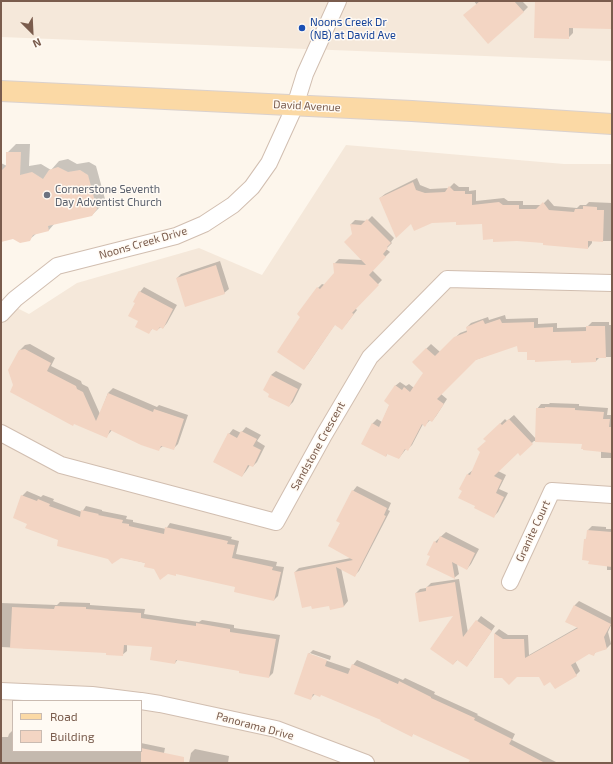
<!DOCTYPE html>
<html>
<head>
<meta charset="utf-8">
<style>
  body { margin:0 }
  #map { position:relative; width:613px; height:764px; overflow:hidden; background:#fdf6ec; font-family:"Exo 2",sans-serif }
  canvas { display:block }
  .frame { position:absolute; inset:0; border:2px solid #7a5c4d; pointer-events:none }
  .legend { position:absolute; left:12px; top:700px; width:130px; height:52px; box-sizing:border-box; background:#fffaf3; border:1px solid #cabbb1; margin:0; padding:5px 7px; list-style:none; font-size:12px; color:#7a5c4d }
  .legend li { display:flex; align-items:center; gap:8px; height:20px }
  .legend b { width:20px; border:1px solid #cabbb1 }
  .north { position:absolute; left:12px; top:12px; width:40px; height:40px; -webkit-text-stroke:3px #fffaf3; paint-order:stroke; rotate:156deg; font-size:11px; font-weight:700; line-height:16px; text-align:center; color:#7a5c4d }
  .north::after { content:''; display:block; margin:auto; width:14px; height:18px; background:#7a5c4d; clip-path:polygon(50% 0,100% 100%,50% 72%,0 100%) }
</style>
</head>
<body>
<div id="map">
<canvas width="613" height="764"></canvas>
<div class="frame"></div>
<ul class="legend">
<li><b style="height:5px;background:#fbd9a5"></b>Road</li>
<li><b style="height:11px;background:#f3d5c3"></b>Building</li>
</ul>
<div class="north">N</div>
</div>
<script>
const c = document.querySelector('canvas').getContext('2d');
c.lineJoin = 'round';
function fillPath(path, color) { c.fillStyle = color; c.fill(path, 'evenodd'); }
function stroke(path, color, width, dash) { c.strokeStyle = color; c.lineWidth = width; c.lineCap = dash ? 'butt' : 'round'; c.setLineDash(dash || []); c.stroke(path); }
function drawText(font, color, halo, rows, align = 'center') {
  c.font = font + ' "Exo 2",sans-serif'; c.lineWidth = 3; c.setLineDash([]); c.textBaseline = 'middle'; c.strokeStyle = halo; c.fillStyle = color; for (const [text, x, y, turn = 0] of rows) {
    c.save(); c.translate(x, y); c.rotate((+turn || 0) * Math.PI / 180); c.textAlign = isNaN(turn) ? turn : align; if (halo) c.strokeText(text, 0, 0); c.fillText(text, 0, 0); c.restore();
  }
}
const residential = new Path2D(`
  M1,1h611v60l-611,-24z
  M346,145l218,19h48v599h-611v-463l28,14 48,-31 122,-35 63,27zM13,701h128v50h-128z`);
const shadow = new Path2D(`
  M474,1h48l6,6 -5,5 -46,-7z
  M536,1h76v25l-2,2 -37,-1v6l-5,5z
  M16,144h14l-1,22 12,-2 10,6 8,-9 9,-2 9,5 12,-2 7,4 9,33 -4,7 -9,9 -37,8 -6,7 -12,3 -8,7 -16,-2 -12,3v-78l6,3v-13z
  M417,178l3,7 10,4 19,-1 5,-5 5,4h10v4l7,-1v11l28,-3 4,3h15v4h19l6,-6 6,7 23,2 3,-3h6l3,-3 23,1v38h-20v2l-4,5 -44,-6 -50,-4 -11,-15 -26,-2 -46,1 -31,-24 5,-4z
  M372,216l22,22 -3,4 1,1 -6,6 4,3 -18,18 10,10 -27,28 2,2 -11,14h-11l-27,40 -4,4 -2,-51 16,-29 4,-4 3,1 10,-11 -1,-10 5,-5 24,1 -10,-25 -2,-11 4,-4 12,1z
  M220,261l9,28 -5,4 -47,-15 4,-4z
  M144,287l33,18 -10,18 -4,5 -2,-1 -4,3 -4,-2 -5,5 -9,-12 -3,-18 4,-11z
  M505,315l1,4 32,-1v6l19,-1v5l30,-1 5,-5h17v3h3v32h-12l-4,4 -60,-2 -8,-8 -10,-7 -43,16 -34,34 6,5 -11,17 -4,5 -2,-1 -5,5 -2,-1 -11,21 -4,4h-2l-7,9 -11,-5 -2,3 -14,-32 5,-5 5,3 8,-18 5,-18 5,-4 6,4 3,-2 5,4 11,-15 -12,-11 18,-18 9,8 20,-19 8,-3 -1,-3 4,-4 17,-6 1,3z
  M30,344l25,14 -4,8 30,15 1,3 6,3 12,27 8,-21 5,-5 44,19 2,-2 29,10 -10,29 -5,5 -10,-3 -4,3 -47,-19 -6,7 -92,-51 6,-36 5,-5z
  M276,371l26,13 -9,18 -4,4 -18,-31z
  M550,403l29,1v2l29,2 -1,7h5v43h-11v-7l-18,-8 -49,-2 -14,13 -2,-2 -20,19 8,4 -7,14 9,4 -10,19 -4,4 -17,-10 -16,-17 7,-15 5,-4 14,-29 -2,-2 20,-20 2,2 7,-6 22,24 1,-30 4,-5h8z
  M246,427l15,8 -4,6 8,5 -8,16 -4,4 -3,-1 -4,6 -4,5 -13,-42 4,-5 8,4z
  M357,486l34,17 -3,7 2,1 -31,60 -4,4 -14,-7 7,33 -4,5 -13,3 -1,-5 -35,-32 4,-4 52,-10 -9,-36 11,-31z
  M27,491l14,6 2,-2 11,4 -1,2 29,11 4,-6 16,4v1l25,5 -1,3 7,1v2l33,7 4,-6 62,14 -1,2 8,2 -3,13 41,8 -1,4 8,1 -6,29 -4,4 -37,-14 -82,-18 -9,-5 -26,-6 -11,1 -50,-19 -37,-43z
  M592,526l14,1v2h6v41h-5v-5l-17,-5 -5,-20 2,-3 1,-7z
  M446,532l33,17 -8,15 -4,5 -10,-5 2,10 -5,4 -23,-22 4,-14z
  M459,579l9,54 13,-17 14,10 -24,35 -13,-2 -5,5 3,-49 -40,-22 4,-4 6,-1 5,-5z
  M579,601l33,17v5l-4,9 3,12 -5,5 -9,2 -4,4 -4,-2 -14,8 5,10 -4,4 -25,5 -12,-4 -44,1v-44l4,-4 9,6h20l1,20 49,-28 -11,-6 8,-16z
  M60,602l30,1v2l55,4 -1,5 55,8 3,-2 32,5v3l46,7 -7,38 -4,4 -29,-7 -62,-11 -3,4 -22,-17 -26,-2v7l-5,4 -15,-3 -106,-5v-44l56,2z
  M313,650l18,6 -1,4 -20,-7v2l41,14 2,-4 4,-5 46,20 2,-2 30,14 -1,2 44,20 -1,1 38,19 -3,6 46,23h-88l2,-4 -58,-26 -2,2 -30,-16 -60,-25h-7l-4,4 -2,-44z
  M13,730v21h128v-8l24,5 -3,15h-161v-26h7l1,-3z
  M195,749l34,7 -1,7h-39l2,-10z`);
const building = new Path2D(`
  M480,1h34l10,11 -36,32 -25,-29z
  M535,1h77l-1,28 -42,-1v11l-35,-1z
  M6,152h15l-1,23 12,-3 11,7 6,-9 9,-3 10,5 12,-2 8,5 9,34 -5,7 -44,10 1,5 -16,4 -3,6 -10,2 -7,-4 -12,3v-71l5,-5z
  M413,182l3,8 9,3 20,-1 4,-6 5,5h11v3h7v11l27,-3 4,3h16v4h17l7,-7 6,8 25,2 1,-3h8v-3l14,1v3h7l-1,32 -15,-1v8l-45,-4v-2l-26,-2 -24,1v-3l-10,1 -1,-16 -26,1v-3l-24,1 -18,8 -3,-7 -15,14 -17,-40z
  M367,219l24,24 -4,4 1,1 -5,6 3,3 -17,18 10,10 -27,28 2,1 -12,16 -7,-5 -31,45 -27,-18 23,-35 -3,-3 20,-27 3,2 14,-16 -1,-10 33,2 -22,-23 8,-8 -2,-10 11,1z
  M216,265l9,29 -40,13 -9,-29z
  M139,291l34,18 -10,20 -3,-2 -3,4 -5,-2 -3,5 -14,-7 3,-6 -10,-5 7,-13 -2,-1z
  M500,319l2,4 32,-1v6l19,-1v5l33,-1v-5h19l1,32h-10v4l-25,1v-3l-36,2v-2h-8v-8h-9l-1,-6 -41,14 -39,39 7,5 -12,18 -3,-2 -4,7 -3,-3 -14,27 -3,-2 -6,10 -12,-5 -1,3 -25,-13 11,-21 7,4 10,-22 -5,-4 11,-16 7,5 2,-3 6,5 13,-19 -11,-11 14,-14 9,8 19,-19 13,-5 -1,-5 17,-7 2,4z
  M25,349l26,14 -4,8 29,15 1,3 6,3 13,29 12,-28 45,19 1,-3 30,10 -10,31 -13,-4 -2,5 -18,-6 -31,-15 -3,8 -33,-14 -1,2 -63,-34 3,-7 -5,-15 11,-20z
  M271,375l27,14 -9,18 -21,-10 1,-3 -6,-4z
  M545,407l30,1v2l29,2 -1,7h7l-1,8h3v26l-29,-3v-1h-2l1,-5 -47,-2 1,-34h9z
  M509,419l24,25 -13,12 -2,-3 -24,23 8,4 -6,13 8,4 -10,21 -20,-10 1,-2 -17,-8 4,-7 -3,-2 8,-15 3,1 10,-23 -3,-3 9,-8 -3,-2 17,-16 2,2z
  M241,431l16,8 -4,7 8,4 -8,17 -5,-2 -6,12 -29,-15 15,-29 9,5z
  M352,490l35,18 -3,7 2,1 -31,61 -19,-10 8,40 -14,3 -1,-4 -17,3 -1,-3 -9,2 -8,-36 59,-12 -25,-14 12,-23 -4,-2z
  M21,495l16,6 1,-2 12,5 -1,2 31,11 1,-7 18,4 -1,1 25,5 -1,3 7,1v2l35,8 1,-7 63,14 -1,3 8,1 -3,13 41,9 -1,3 9,2 -7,29 -40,-9 1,-5 -59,-13v2l-8,-2 -8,6 -6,-11 -10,-2 1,-4 -24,-5 -9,6 -4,-5 -51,-13 1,-6 -33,-12 2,-4 -14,-6z
  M587,530l25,2v35l-24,-3 1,-3 -7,-1 2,-21h2z
  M440,536l35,17 -8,17 -15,-8 3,17 -29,-14 4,-9 -3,-1 7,-14 3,2z
  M455,582l8,55 13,-17 16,11 -25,36 -10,-7 -4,5 -23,-16 23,-33 -34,6 -4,-29 11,-2v-4z
  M574,605l37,19 -7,13 3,12 -12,4 -1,3 -5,-2 -18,11 6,11 -22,13 -5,-7 -6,4 -5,-9h-22l-8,8 -7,-7h-8v-45l9,6h21l1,19 53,-30 -13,-6z
  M55,606l31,1v2l55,4v5l55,8v-3l34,6v3l46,7 -7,39 -30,-5v-2l-63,-11 -1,4 -25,-4 2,-13 -28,-2 -1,11 -17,-1v-2l-96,-5 2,-41 42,2z
  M308,653l19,7 -2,6 23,8 4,-10 46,20 1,-3 32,16v1l44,20 -1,2 38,19 -3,5 36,19h-77l2,-3 -57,-26 -1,3 -32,-16 1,-1 -60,-25 -1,2 -7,-3 -2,6 -17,-6z
  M141,748l43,9v6h-43z`);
const minor = new Path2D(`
  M1,314l14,-15 42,-33 119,-30 28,-12 29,-19 19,-18 17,-24 26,-57 10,-32 33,-73
  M1,433l60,32 215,57 48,-87 46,-78 77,-78 165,4
  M510,582l42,-91 60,4
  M1,691l91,4 48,6
  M141,701l19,3 116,25 90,34`);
const major = new Path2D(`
  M1,91l411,20 200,13`);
const markers = [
  [302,28,4,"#1a4fb4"],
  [47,195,4,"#6b7280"]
];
const transitNames = [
  ["Noons Creek Dr",310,22],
  ["(NB) at David Ave",310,35]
];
const streetNames = [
  ["David Avenue",307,106,3],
  ["Noons Creek Drive",143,243,-16],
  ["Sandstone Crescent",318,446,-61],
  ["Granite Court",533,531,-65],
  ["Panorama Drive",255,726,15]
];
const worshipNames = [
  ["Cornerstone Seventh",55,189],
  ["Day Adventist Church",55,202]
];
fillPath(residential, '#f5e8da');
fillPath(shadow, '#0003');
fillPath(building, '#f3d5c3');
stroke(minor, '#d1beb0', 18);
stroke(major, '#dad1cd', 22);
stroke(minor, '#fff', 16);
stroke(major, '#fbd9a5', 20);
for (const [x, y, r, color] of markers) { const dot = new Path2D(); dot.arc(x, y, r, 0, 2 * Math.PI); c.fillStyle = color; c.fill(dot); stroke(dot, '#fffaf3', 1.5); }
drawText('11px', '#164399', '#fffaf3', transitNames, 'left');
drawText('11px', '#7a5c4d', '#fffaf3', streetNames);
drawText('11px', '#5b616d', '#fffaf3', worshipNames, 'left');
</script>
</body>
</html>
